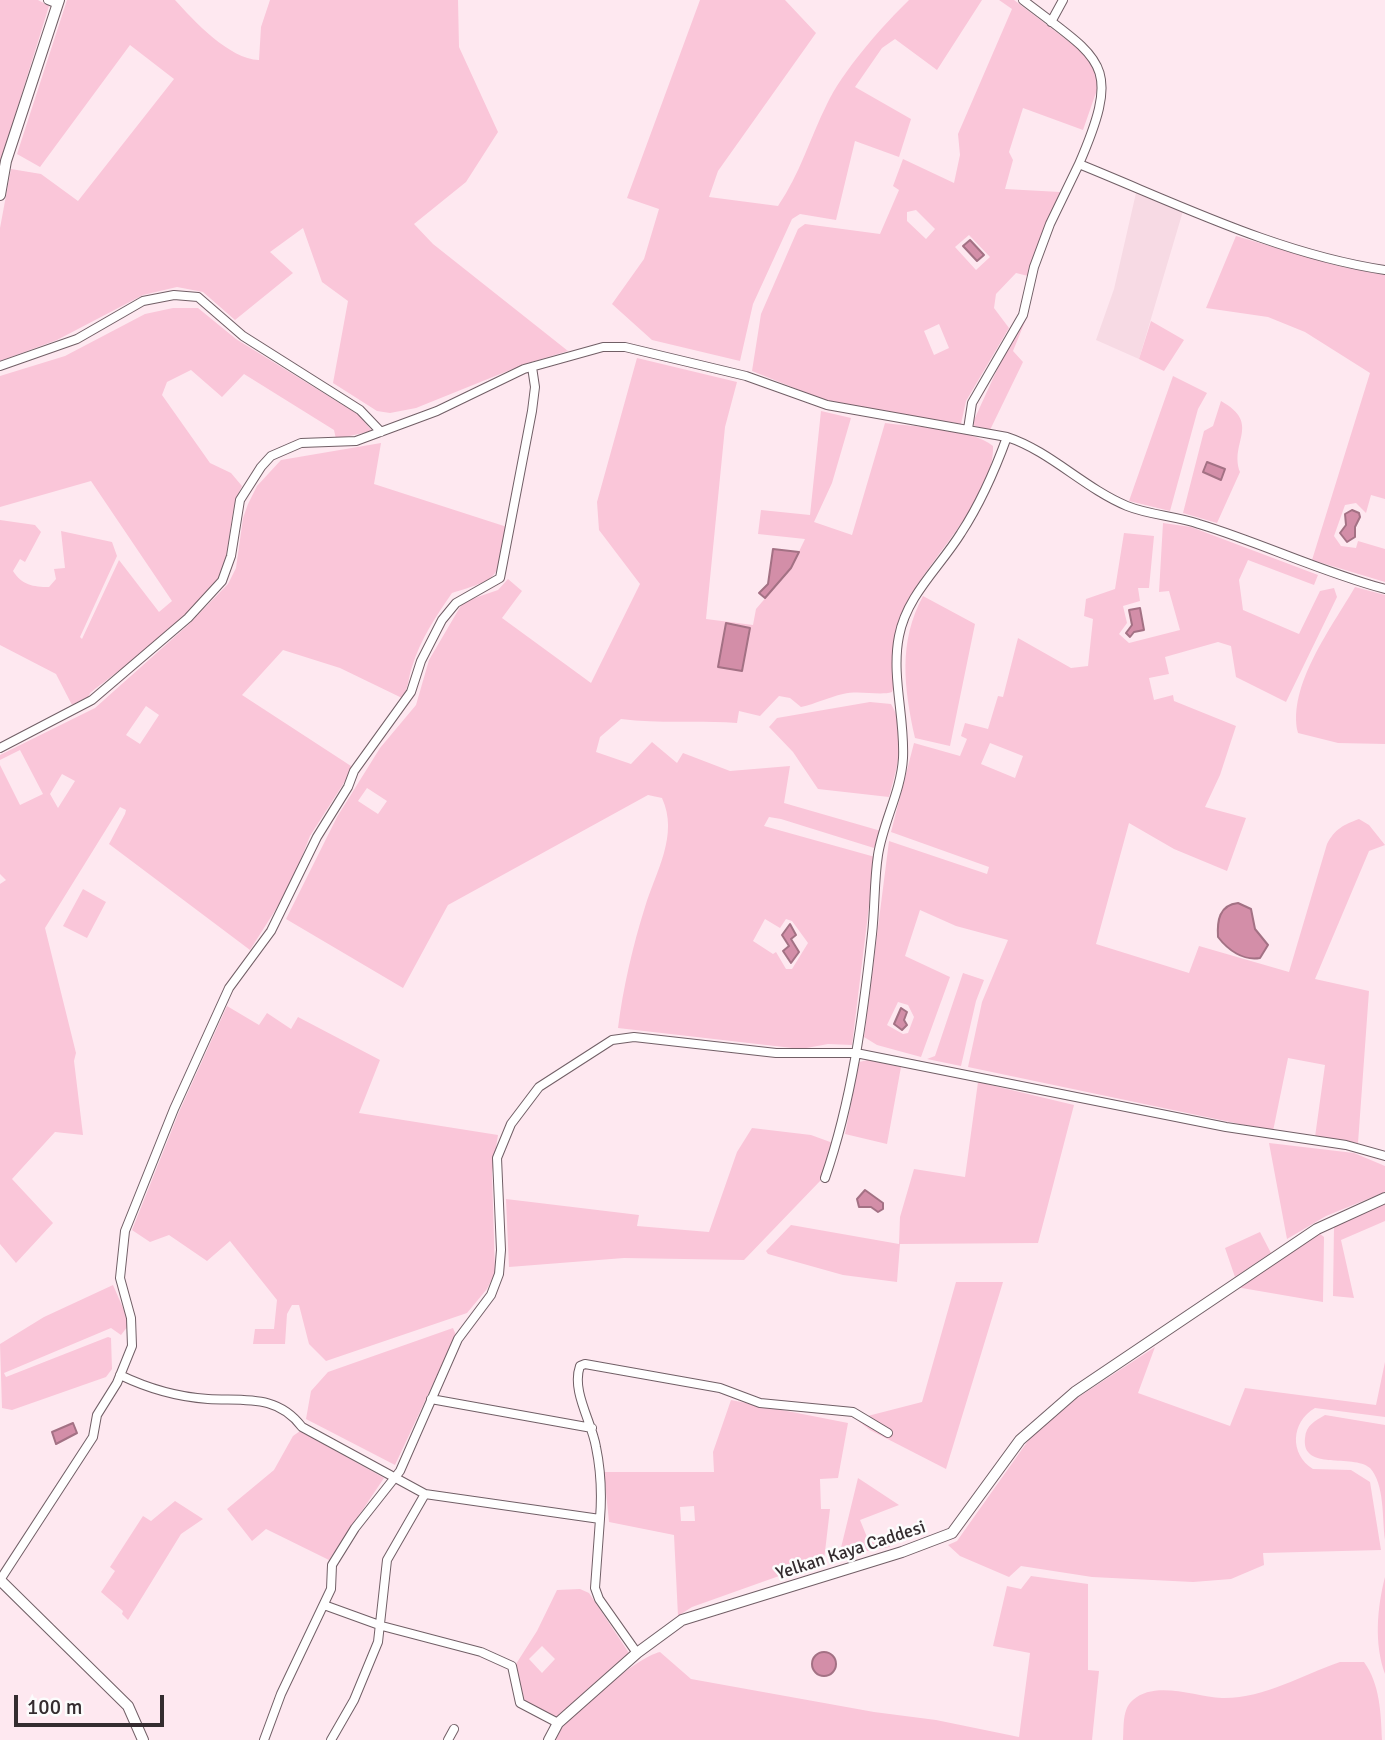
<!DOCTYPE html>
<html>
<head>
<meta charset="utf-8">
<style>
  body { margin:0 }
  #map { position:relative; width:1385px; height:1740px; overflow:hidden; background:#fee8f0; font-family:Signika,sans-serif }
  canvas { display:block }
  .scale { position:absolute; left:14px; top:1695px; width:150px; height:32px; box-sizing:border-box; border:4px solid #342c2f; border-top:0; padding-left:9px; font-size:21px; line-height:24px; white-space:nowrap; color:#342c2f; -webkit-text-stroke:5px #fcfcfc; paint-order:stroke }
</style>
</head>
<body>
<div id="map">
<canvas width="1385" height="1740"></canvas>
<div class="scale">100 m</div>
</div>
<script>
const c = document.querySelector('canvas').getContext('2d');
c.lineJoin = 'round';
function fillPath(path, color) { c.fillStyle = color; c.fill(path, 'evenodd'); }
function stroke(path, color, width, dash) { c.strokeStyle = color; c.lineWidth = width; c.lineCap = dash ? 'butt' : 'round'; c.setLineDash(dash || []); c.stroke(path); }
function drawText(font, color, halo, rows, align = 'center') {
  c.font = font + ' Signika,sans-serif'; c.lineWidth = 5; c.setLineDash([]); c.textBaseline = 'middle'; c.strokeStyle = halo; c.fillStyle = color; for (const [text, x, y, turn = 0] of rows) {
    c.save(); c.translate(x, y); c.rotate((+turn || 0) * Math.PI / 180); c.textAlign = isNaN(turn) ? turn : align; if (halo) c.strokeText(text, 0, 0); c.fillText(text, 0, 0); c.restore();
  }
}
const built = new Path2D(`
  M1136,193l47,18 -44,148 -43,-19 18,-51z`);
const green = new Path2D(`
  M0,0h38l11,6 -49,158z
  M67,0h108c19,21 54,59 84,60l2,-33 9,-27h188l1,47 39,85 -32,50 -52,42 19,20 135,107 -43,13 -109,44 -26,5 -13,-2 -44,-28 15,-82 -26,-19 -19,-54 -33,24 23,21 -58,47 -32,-28 -26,-5 -34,8 -86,45 -57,21v-133l11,-59 30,5 37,27 96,-122 -44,-34 -90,122 -23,-13z
  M700,0h85l31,33 -98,138 -9,26 69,9c22,-32 32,-68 49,-102 16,-33 51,-73 77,-99l5,-5h73l-45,70 -42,-31 -13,9 -27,39 56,32 -12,38 -44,-16 -19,79 -36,-6 -8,5 -39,85 -13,57 -88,-21 -40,-36 32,-45 15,-50 -32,-11z
  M999,0h15l78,59 7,25 -16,46 -60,-22 -14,44 4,8 -8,29 55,3 -32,84 -12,-3 -20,21 -2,14 15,20 -43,73 -5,23 -132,-22 -77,-31 9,-57 37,-85 7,-5 75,10 19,-44 -6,-4 10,-27 51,24 6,-28 -2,-21 54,-125zM916,210l19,19 -9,10 -19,-18v-9zM969,235l21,22 -14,13 -21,-23zM939,324l10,24 -15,7 -10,-24z
  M1236,236l102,30 47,9v224l-14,-4 -5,18 -10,-10 -11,2 -11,31 7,10 15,2 2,-7 27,8v33l-73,-22 58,-187 -65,-41 -37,-15 -62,-9z
  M173,308h25l38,31 123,76 13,16 -36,8 -2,-9 -90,-56 -22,23 -31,-27 -24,12 -5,13 48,68 21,10 11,13c-15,28 -9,60 -21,88 -16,34 -100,95 -131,119l-1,3 -17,9 -16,-31 -56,-29v-125l35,5 6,7 -16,30 -5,-3 -7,12c9,14 20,16 36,16l7,-8 -2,-10 11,-1 -4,-37 51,11 5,14 -37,81 2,2 37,-79 40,52 13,-11 -81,-120 -91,26v-131l65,-20 80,-42z
  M1026,319l-13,32 10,11 -33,68 -16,-4v-6l33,-72z
  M1151,321l33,19 -20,31 -25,-12z
  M637,358l100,24 -12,45 -19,192 47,6 3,-16 35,-41 14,-29 -47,-5 3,-24 49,5 11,-104 30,7 -19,65 -18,39 38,13 33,-112c29,4 86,5 108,23 2,54 -71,118 -91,167 -5,15 -11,37 -10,53 0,10 4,16 0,26 -12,4 -33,-2 -49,2 -14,3 -28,10 -42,13l-11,-9 -11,-2 -19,20 -21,-5 -2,12c-40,-3 -78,1 -116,-4l-21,18 -4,15 35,12 21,-22 25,21 6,-10 47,18 60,-5 -6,37 97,28 -7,17 -93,-29 -12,-2 -5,9 111,31 -23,188 -24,-1 -27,5 -183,-21c5,-40 15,-83 27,-121 11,-36 34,-72 17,-109l-14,-3 -200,110 -45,83 -117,-69 51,-102 43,-69 36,-43 13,-45 34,-58 35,-12 10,-11 14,12 -20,27 89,65 49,-99 -41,-54 -2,-28zM367,788l20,13 -9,13 -20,-13zM765,919l15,9 6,-9 6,2 16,22 -16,26h-6l-10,-17 -3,2 -20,-13z
  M1173,376l34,17 -9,16 -28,102 -41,-10z
  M1221,401c41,23 8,41 19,71l-23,51 -34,-10 21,-82 9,-5z
  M381,443l-7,41 133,43c-11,52 -3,50 -55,66 -16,23 -32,47 -40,74 -4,11 -3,21 -10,31l-62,-30 -57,-18 -41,45 109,71 -4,12 -37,58 -20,51 -40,63 -141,-106 16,-30 1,-4 -6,-3 -75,121 31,125 -2,8 9,74 -28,-3 -43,47 41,44 -37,40 -16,-19v-360l6,-4 -6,-6v-109l20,40 23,-11 -23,-44 -20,10v-5l95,-47 93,-83 40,-41 8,-16 7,-50 5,-14 9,-18 24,-26zM146,706l13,9 -19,29 -14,-9zM62,774l13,7 -17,27 -8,-14z
  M1163,523l28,4 127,48 -4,10 -66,-25 -9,20 4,30 56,24 21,-43 14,-3 3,9 -51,105 -50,-25 -5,-31 -13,-4 -53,15 4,17 -20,4 5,22 19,-5 1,6 62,25 -16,49 -15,32 41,11 -19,53 -53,-22 -45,-26 -33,121 93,29 10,-27 90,26 38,-128c8,-15 16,-19 32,-25l10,6 16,20 -16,6 -54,128 54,12 -11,152 -43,-6 10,-72 -37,-7 -15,73 -305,-64 14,-65 26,-62 -52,-14 -36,-16 -15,46 45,21 -29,80 -44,-12 -13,-8 25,-196 98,33 2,-7 -98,-35 23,-89 46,13 7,-17 -6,-3 4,-13 23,6 10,-33 5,1 15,-59 53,30 17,-2 5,-47 -9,-3 2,-17 29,-10 9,-56 30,3 -5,52h-11l2,13 -17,5 4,17 -8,11 10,9 51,-13 -11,-39 -10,1zM990,743l33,13 -8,22 -34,-14zM898,1002l10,3 6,12 -6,16 -5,1 -16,-9z
  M1355,587l30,8v149l-47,-1 -40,-10c-11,-47 34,-106 57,-146z
  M923,596l52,28 -25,122 -35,-8c-11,-50 -17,-96 8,-142z
  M870,702l21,2c17,28 6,64 -2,93l-71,-8 -25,-37 -24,-25 8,-9z
  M83,889l23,13 -19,36 -24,-12z
  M963,973l21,7 -8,21 -15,65 -34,-7 8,-3z
  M227,1006l32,19 8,-12 24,16 7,-12 82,43 -21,53 139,22 -6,38 3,100 -8,16 -20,24 -141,48 -17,-17 -10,-39h-7l-5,9 -2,30h-32l2,-15h19l3,-29 -47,-59 -23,20 -38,-26 -19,7 -18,-12 47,-118z
  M868,1060l33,7 -14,77 -42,-10 14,-72z
  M978,1082l96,23 -36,138 -138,1 -3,38 -54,-7 -75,-21 -2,-3 25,-26 108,19 1,-27 14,-48 51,8z
  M752,1128l59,7 22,8 -12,37 -77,80 -120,-2 -115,9 -3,-68 133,16 -2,11 72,6 28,-80z
  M1269,1143l85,10 31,13v26l-59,24 -39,23z
  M1385,1202v19l-44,19 13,58 -21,-2 1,-70z
  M1260,1232l11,21 -36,24 -10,-29z
  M1319,1233l5,4 -1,65 -87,-15z
  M956,1282h47l-57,187 -76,-39 -14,-11 66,-17z
  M113,1285l14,32 1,9 -7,9 -10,-7 -107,45 2,4 102,-40 3,1 1,31 -6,8 -94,33 -10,-2 -2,-64 44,-27z
  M453,1328l3,7 -61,130 -89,-46 5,-28 17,-19z
  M1155,1347l-17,46 92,33 15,-38 131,17 9,-43v55l-70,-9c-24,14 -26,46 -2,61l38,1 19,12 11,68 -118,3 1,12 -33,14 -38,3 -101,-5 -71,-11 -12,11 -49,-21 -12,-11 9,-4 73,-103 47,-40z
  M731,1400l117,23 -10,55 -18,1 1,30h9l-6,51 -132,47 -14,9 -4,-81 -65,-13 -5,-50h110l-1,-20zM694,1506l1,15h-14l-1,-14z
  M1325,1415l60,10v115c-3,-22 0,-55 -15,-72 -17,-15 -69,4 -65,-30 1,-13 10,-17 20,-23z
  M300,1431l84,47 -55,82 -63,-31 -14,12 -25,-32 47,-39 19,-34z
  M858,1478l41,27 -39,15 9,22 17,-7 4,12 -51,9z
  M175,1501l28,18 -22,15 -53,86 -6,-6 1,-3 -22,-19 14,-21 -5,-4 33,-51 8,5z
  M1031,1576l57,8v86l11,1 -7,69h-536c3,-21 83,-84 104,-88l31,27 183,33 62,8 83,17 11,-84 -37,-7 14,-60 14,3z
  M1385,1577v97c-11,-30 -8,-66 0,-97z
  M580,1589l9,4 40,60 -72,66 -33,-19 -8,-36 21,-33 20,-41zM542,1646l13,13 -13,14 -13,-14z
  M1340,1662h24c16,22 17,51 18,78h-259c1,-14 -1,-31 10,-40 23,-20 62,-3 89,-2 41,1 80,-23 118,-36z`);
const water = new Path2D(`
  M970,240l14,15 -7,6 -14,-15z
  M1207,462l18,7 -4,11 -18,-8z
  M1352,510l7,3 1,4 -5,10v10l-8,5 -7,-9 6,-8 -1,-11z
  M773,549l26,3 -8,16 -26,30 -6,-5 9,-9z
  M1140,608l4,22 -10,2 -4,5 -4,-4 6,-8 -3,-15z
  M726,623l24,5 -8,43 -24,-4z
  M1238,903l13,6 4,20 13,16 -8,13c-17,3 -32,-8 -42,-21 -1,-16 1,-32 20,-34z
  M790,924l6,11 -5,4 8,13 -8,11 -8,-12 6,-5 -7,-11z
  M901,1008l6,4 -3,8 3,5 -5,5 -8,-6z
  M865,1190l18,13v6l-5,3 -7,-5h-12l-2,-8z
  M73,1423l4,10 -21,11 -4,-12z
  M812 1664a12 12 0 1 1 24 0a12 12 0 1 1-24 0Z`);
const minor = new Path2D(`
  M48,0l10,4
  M1023,0c79,61 100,62 56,164 99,40 199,90 306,106
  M1051,22l12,-22
  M0,366l77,-27 66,-38 31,-6 24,2 45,39 117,74 21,22
  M968,429l4,-26 51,-88 11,-48 16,-43 29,-60
  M0,748l92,-48 96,-82 34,-37 9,-25 9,-56 21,-33 10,-11 30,-13 55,-2 81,-30 87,-42 79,-22h22l121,29 81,29 180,32c43,14 77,51 120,69 22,9 49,10 72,18 63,19 122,48 186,65
  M825,1178c27,-78 38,-161 47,-244 3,-26 2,-53 6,-79 5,-33 23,-63 25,-97 2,-41 -12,-82 -4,-122 8,-41 41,-69 62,-103 19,-29 34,-63 46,-96
  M120,1375c27,13 58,22 88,24 37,2 69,-5 94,28l123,67 175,25 -5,69 4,11 38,54
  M431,1399l161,29
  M600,1519c2,-25 1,-48 -4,-72 -4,-25 -25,-56 -16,-81l5,-2 135,24 40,15 93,9 35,21
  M0,1580l93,-143 4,-22 20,-32 15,-37 -1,-28 -11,-40 5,-47 49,-122 55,-121 42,-57 46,-94 31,-50 6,-16 57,-79 10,-31 21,-41 14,-17 44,-25 32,-167 3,-24 -3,-20
  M324,1605l58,21 99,26 31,14 8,37 38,20
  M264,1740l17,-46 50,-105 1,-24 23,-37 45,-57 58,-132 33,-44 8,-21 2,-24 -4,-92 14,-34 28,-37 73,-47 22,-3 142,16h80l370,74 120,18 39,11
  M331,1740l23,-40 24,-58 9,-82 38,-66
  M448,1740l6,-11`);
const tertiary = new Path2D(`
  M0,195l6,-34 53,-161
  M0,1580l128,126 15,34
  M549,1740l9,-17 79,-70 45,-33 220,-68 50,-19 68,-93 55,-48 242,-163 68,-31`);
const streetNames = [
  ["Yelkan Kaya Caddesi",851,1551,-18]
];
fillPath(built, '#f7dae4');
fillPath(green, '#fac6d9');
fillPath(water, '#d38ea8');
stroke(water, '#a37184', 2);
stroke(minor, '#715f66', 10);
stroke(tertiary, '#715f66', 12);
stroke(minor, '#fff', 8);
stroke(tertiary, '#fff', 10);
drawText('18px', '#342c2f', '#fcfcfc', streetNames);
</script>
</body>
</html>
